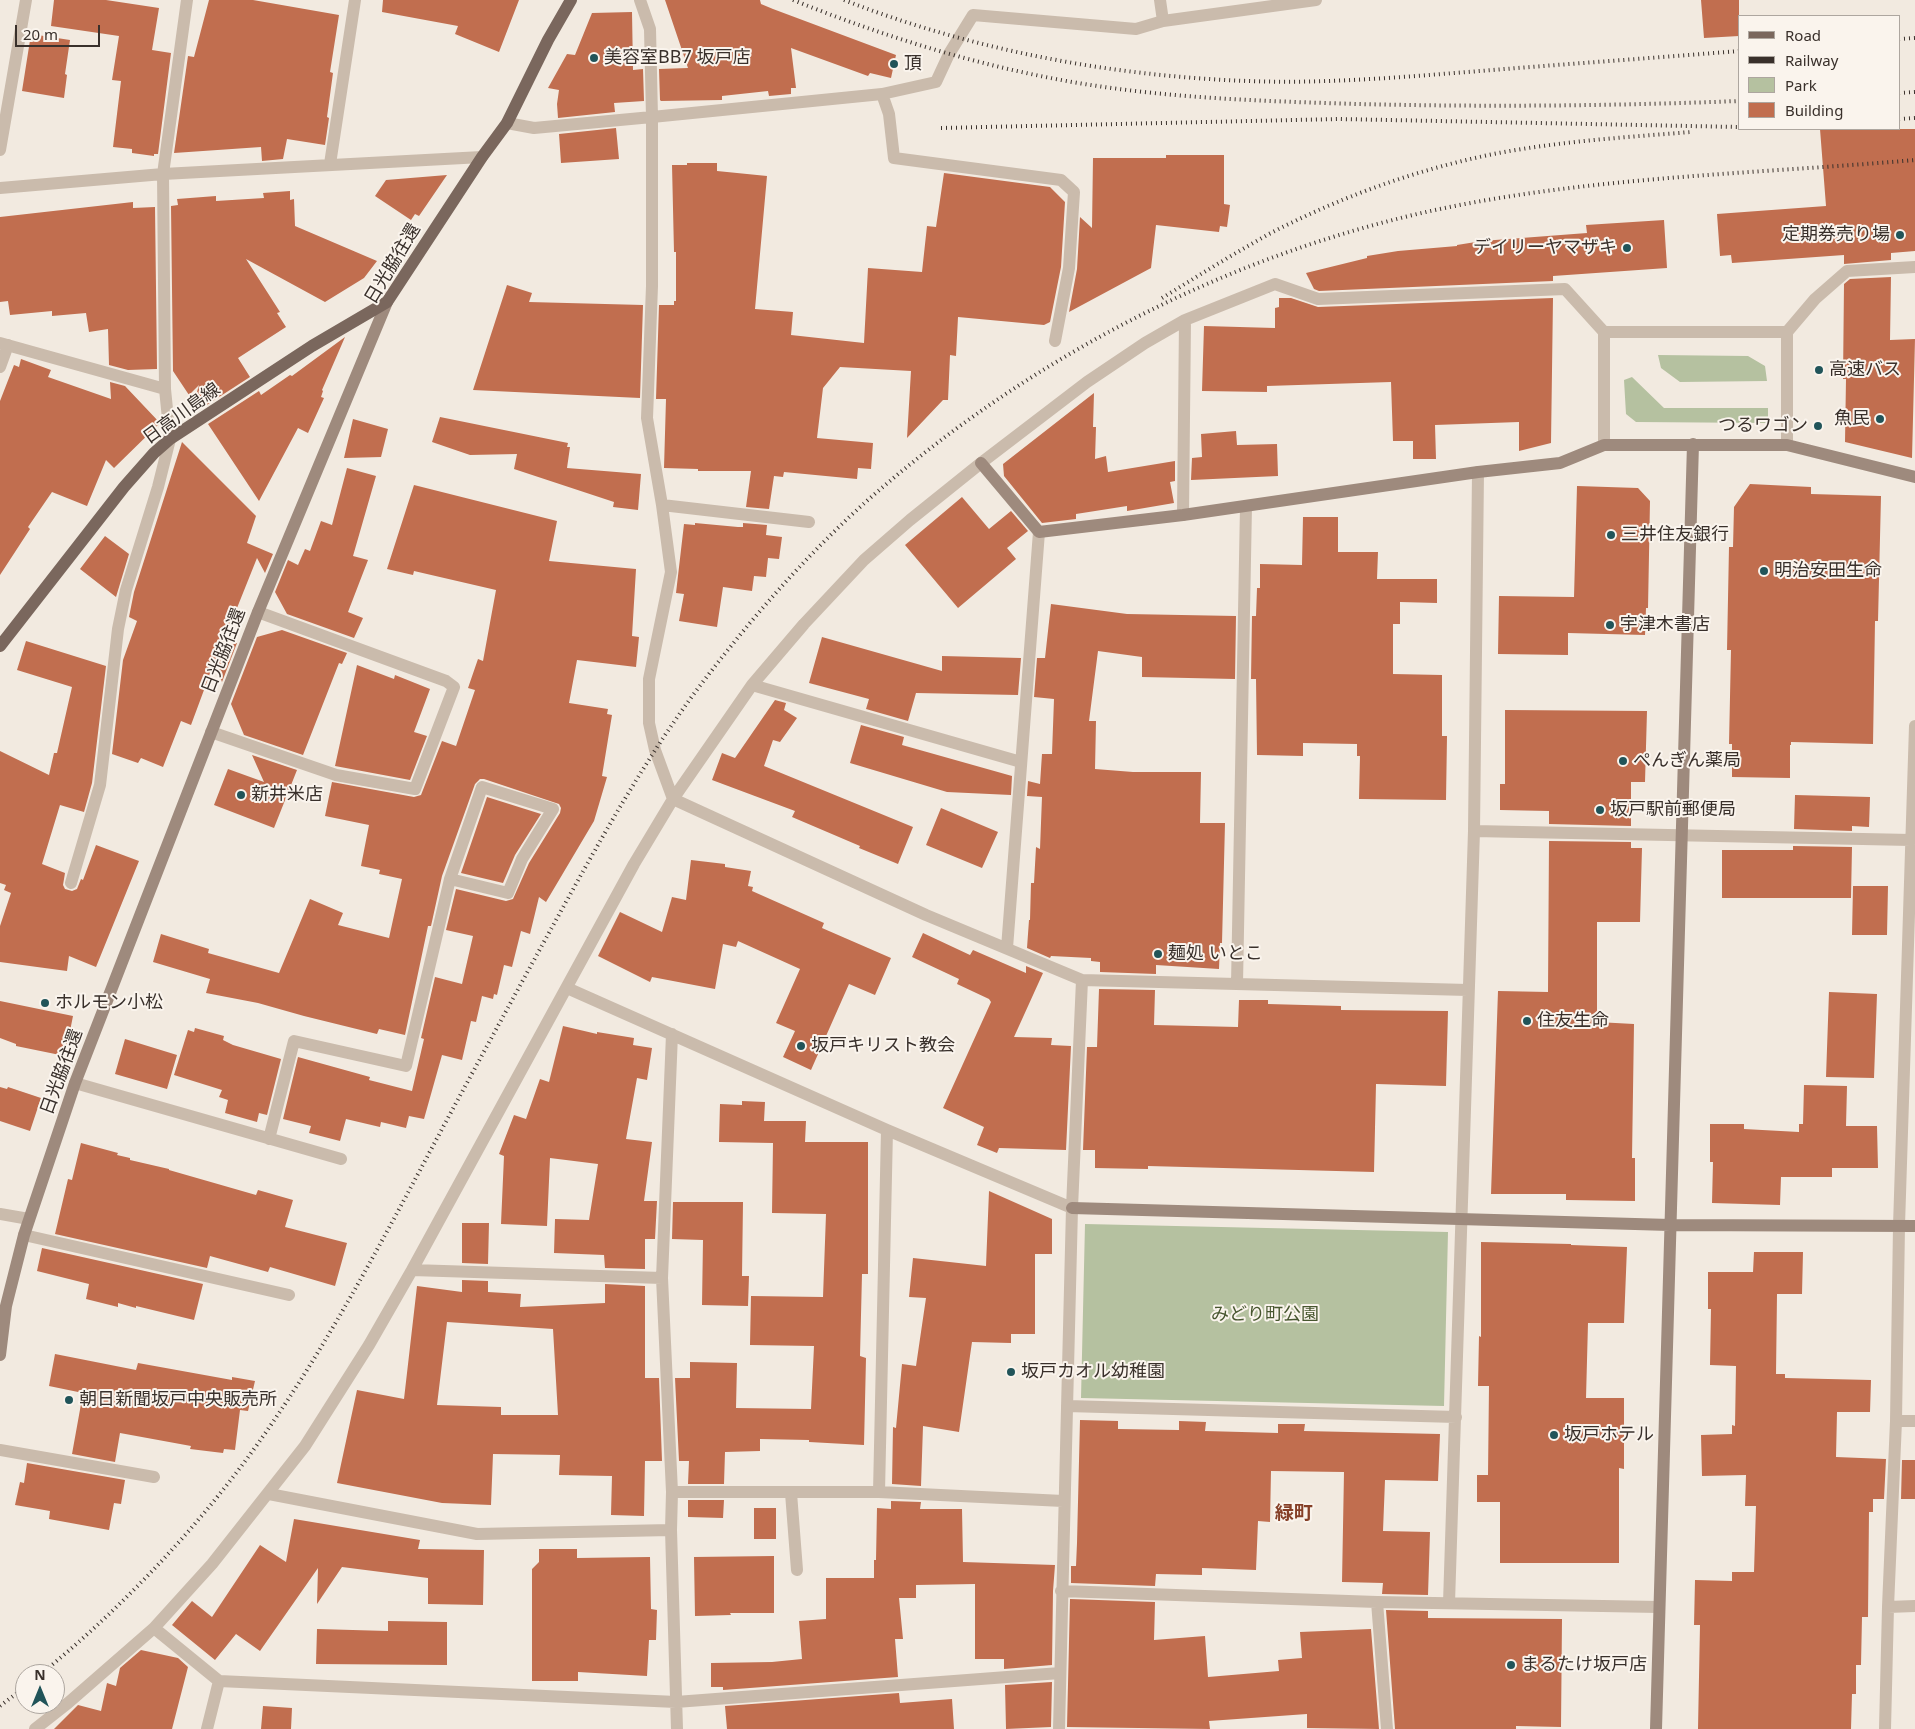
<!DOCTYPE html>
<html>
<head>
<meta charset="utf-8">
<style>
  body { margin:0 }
  #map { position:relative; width:1915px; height:1729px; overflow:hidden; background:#f2eae0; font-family:"Noto Sans",sans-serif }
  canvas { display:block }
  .legend { position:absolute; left:1738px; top:15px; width:162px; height:115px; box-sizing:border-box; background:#faf4ed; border:1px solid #ada69f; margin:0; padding:6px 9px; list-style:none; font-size:15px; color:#39302b }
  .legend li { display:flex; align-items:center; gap:10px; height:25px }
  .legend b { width:25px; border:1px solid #ada69f }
  .north { position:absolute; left:15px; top:1664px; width:50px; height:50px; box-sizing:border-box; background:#faf4ed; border:1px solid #ada69f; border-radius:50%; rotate:0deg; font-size:14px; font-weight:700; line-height:20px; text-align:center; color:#39302b }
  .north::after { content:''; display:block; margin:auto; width:18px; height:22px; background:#215459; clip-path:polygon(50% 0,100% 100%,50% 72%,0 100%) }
  .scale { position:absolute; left:15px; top:25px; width:85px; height:22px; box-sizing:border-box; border:2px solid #39302b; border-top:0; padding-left:6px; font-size:15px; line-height:18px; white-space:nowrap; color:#39302b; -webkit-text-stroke:4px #faf4ed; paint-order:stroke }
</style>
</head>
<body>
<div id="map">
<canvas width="1915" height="1729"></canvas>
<ul class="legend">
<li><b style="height:6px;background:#7a675d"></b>Road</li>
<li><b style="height:6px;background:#39302b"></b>Railway</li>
<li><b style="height:14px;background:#b5c1a0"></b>Park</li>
<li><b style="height:14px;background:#c16e4f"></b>Building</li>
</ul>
<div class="north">N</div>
<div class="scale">20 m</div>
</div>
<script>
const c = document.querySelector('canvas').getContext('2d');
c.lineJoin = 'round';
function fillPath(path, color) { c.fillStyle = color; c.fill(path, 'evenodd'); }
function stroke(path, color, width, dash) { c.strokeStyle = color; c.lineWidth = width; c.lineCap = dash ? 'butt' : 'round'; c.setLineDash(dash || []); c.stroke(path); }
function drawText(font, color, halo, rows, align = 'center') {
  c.font = font + ' "Noto Sans","Noto Sans JP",sans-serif'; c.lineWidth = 4; c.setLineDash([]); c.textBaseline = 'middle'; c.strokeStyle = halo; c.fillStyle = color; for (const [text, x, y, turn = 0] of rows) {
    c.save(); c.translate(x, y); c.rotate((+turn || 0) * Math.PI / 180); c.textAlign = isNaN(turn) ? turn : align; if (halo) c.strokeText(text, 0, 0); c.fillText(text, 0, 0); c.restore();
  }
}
const green = new Path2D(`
  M1658,355l90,1 17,10 2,15 -87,1 -19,-14z
  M1632,377l32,31h104v15l-132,-1 -10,-8 -2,-34z
  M1085,1224l363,8 -4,174 -363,-8z`);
const building = new Path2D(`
  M54,0h52l53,8 -7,42 19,3 -13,101h-4v2l-22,-3v-4l-19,-2 8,-66 -9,-1 7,-44 -68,-10z
  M209,0h44l86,15 -9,57 3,1 -6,44 2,1 -4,27 -38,-6 -4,20 -21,2 -1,-14 -87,6 14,-97 6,1z
  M383,0h136l-20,52 -44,-18 3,-8 -76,-14z
  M665,0h95l1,4 12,5 123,46 -5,23 -21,-5 -2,3 -77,-28 5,40h-5v6l-22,2 -1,-5 -46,5v4l-61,1 -1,-1 -1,-31 29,-1z
  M1701,0h38v36l-35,2z
  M632,12l1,58 10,-1 1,32 -30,2 1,9 -57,6 -1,-14 2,-14 -11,-2 19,-34 8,1 17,-42z
  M31,34l39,6 -5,34 2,1 -3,23 -42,-7z
  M616,128l3,31 -58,4 -2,-29z
  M1820,129h95v122l-24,2v7l-47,4v-9l-112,8 -1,-8 -11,1 -3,-42 109,-8z
  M1166,155h58v49l6,1 -3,22 -7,-1 -1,6 -63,-7 -5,43 -82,44 8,-43 3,-52 12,11 1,-70h73z
  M687,163h30v8l50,5 -12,133 38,3 -2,23 73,8 4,-75 54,4 5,-46 9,1 8,-54 106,14 15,15 -4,65 -11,55 -6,3 -86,-8 -2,39 -6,-1 -2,45h-5l-36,38 4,-67 -71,-4 -17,21 -6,50 56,5 -2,26 -13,-1 -1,11 -73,-7 -1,5 -9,-1 -5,33 -23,-2 5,-36h-53v-2l-34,-1 2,-69h-10l3,-94h15v-4h2v-49h-2l-2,-87h15z
  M447,175l-28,41 -4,-2 -4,6 -36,-24 11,-16z
  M290,191v9l4,-1 1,27 82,35 -13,17 -39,24 -79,-43 34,53 -3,1 9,14 -48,31 12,19 -51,33 -5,-8 5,-17 -10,10 -16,-24 -2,-165 7,-1 -1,-6 39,-3v5l48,-3 -1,-5z
  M133,202v6l22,-1 2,162 -29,1 -19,-5 -1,-36 -19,3 -3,-19 -34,3v-5l-42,4 -2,-14 -8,1v-85z
  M1664,220l3,48 -114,8v5l-234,10 -5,-2 -8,-16 61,-15v-2l31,-5 59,-5v-1l25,-4 105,-8 -1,-8z
  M1891,277l-1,63 25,-1 -3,119 -67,-16 1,-63h-3l1,-95 6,-5z
  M507,285l25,8 -3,9 114,3 -3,93 -167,-8z
  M1279,298h12l27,9 235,-9 -2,145 -32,8v-29l-84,3 1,34h-23v-18h-20l-2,-59 -124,4v6l-65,-1 2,-65 71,2v-20l4,-1z
  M345,337l-23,53 1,1 -2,6 3,1 -16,35 -10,-5 -39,73 -51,-77 51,-33 2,4 29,-20 2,1z
  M21,359l30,11 -3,7 63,22 -1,-17 15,4 35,37 -46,45 -8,-8 -19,46 -35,-14 -24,35 2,2 -30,46v-174l14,-36 5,2z
  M1094,393l-1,34h3l-1,32 11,-3 2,16 67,-11v20l-5,1 4,21 -47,8v-5l-51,8v5l-34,4 -38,-47 -1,-12z
  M440,417l128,26 -1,4h3l-3,21 74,6 -3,36 -25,-3 1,-5 -100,-33 3,-15 -47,1 -38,-13z
  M353,419l35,10 -7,28 -37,1z
  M1236,431l1,14 40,-1 1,32 -87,4 1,-22 10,-1 -1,-23z
  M182,442l74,74 -9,27 26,11 -8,19 -8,-15 -36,90 16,-5 -15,39 -8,-19 -23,62 -10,-4 -18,46 -22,-9 -3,5 -26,-9 11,-94 14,-39 -8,-4 5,-25z
  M347,468l29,8 -23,80 15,4 -20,52 15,6 -9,20 -67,-24 -12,-22 13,-32 10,5 7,-16 5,2 11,-30 11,4z
  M1750,484l61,3v7l70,2 -3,125h-3l-2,123 -82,-2v3h-1v33l-58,-1v-33h-3l2,-94h-4l2,-103h4l1,-40z
  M414,485l143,36 -8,40 87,8 -4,67 7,1 -3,30 -59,-7 -8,43 39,6 -1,5 5,1 -10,61 5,1 -13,44 -48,81 -7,-5 -9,37 -9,-3 -9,36 -8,-2 -7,30 -3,-1 -1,5 -11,-3 -6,26 -5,-1 -9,39 -20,-5 -18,64 -15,-3 -3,12 -25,-6 -1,5 -34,-8 -6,22 -31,-8 2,-7 -28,-7 15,-62 72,20 -1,3 43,11 12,-52 -3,-1 14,-61 27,7 11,-48 -27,-6 10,-41 50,12 7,-2 16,-36 31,-50 1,-5 -2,-4 -75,-25h-4l-5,5 -33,92 -11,50h-3l-23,109 -26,-6 -2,5 -73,-18 -46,-13 -52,-10 4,-14 -57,-17 8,-28 48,15 -1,4 71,20 31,-74 33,14 -5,12 51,13 13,-59 -23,-5 1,-4 -19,-4 8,-41 -44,-9 7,-34 82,15 7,-2 21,-54 14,5 19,-56 -7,-2 10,-29 5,2 13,-71 -82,-19 -1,4 -26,-6z
  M1577,486l61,2 12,13 -2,107h-2l-1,27 -77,-2v22l-70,-1 1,-58 75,1z
  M962,497l27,32 22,-18 17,20 -21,17 9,11 -58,49 -53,-63z
  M1303,517h35v35h40l-1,27h60v24l-37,-1v22h-7v50l49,1v61h5l-1,64 -87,-1 1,-43h-3v-12l-54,-1v13l-46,-1 -1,-76h-5l1,-63h4l1,-28h3v-24l42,1z
  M695,523l43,4h5v-4l24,2 -1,10 16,2 -3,22 -11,-1 -2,19 -12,-1 -2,15 -29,-4 -6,40 -38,-6 5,-27 -8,-1 8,-69 11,1z
  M105,536l24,18 -13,43 -36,-28z
  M1051,604l76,10 109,2 -1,63 -93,-2v-20l-44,-6 -9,70h7l-1,48 38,3h68l-1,51h25l-3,120h-2l-1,26 -63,-4v9l-56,-2v-10l-9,-1v-3l-40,-2 -1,2 -23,-10 2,-28h1l1,-37h3l2,-36 4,2 2,-52 -15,-1 1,-15 12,3 2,-30h10l2,-55 -20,-2 3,-39h8z
  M282,630l65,23 -5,11 -3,-1 -36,92 -59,-20 -13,-31 26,-67z
  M822,637l120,34v-15l79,2 -3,37 -102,-2 -8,28 -42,-12 3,-10 -60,-16z
  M26,641l80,25 -14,117 -8,29 -24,-7 -18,59 23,9 -2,12 2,4 7,2 5,-2 4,-10 2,1 13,-35 43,16 -43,106 -27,-11 -2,15 -67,-9v-36l11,-33 -7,-3 2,-5 -6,-2v-132l49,24 5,-22h3l15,-66 -55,-17z
  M357,665l37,14 1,-4 35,14 -16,43 13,4 -17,44 -75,-14z
  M775,700l11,3 -2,7 13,8 -17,24 -7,-2 -9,26 149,61 -15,37 -39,-16 1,-2 -68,-29 3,-6 -83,-31 10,-27 13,5z
  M1505,710l142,1 -2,71h-14v44l-82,-2v-13l-49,-1v-26h5z
  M861,725l43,12 -2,8 110,31 -1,19 -64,-3 -97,-29z
  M252,755l45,15 -23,58 -60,-23 14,-36 36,13z
  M1795,795l75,2 -1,30 -17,-1v5l-58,-2z
  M487,797l54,17 -26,41 -12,28 -42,-10z
  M941,808l57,24 -16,36 -56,-23z
  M1549,841l82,1v6h11l-2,74h-43v100l37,2 -2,134h3v43l-69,-1v-6h-75l7,-203 50,1z
  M1793,846l59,1 -1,51h-129v-48h71z
  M691,860l34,4v3l26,4 -3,15 5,1 -1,4 72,32 -2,5 69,30 -16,37 -26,-11 -38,86 -28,-13 12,-26 -19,-8 24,-54 -62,-28 -2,6 -13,-3 -8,45 -63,-12 -2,5 -52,-26 22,-44 42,20 10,-35 14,3z
  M1853,886h35l-1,49h-35z
  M923,933l47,22 3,-5 53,23v-7l17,7 -29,64 38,1 -1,7 20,1 -5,104 -67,-2 -2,5 -20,-8 7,-18 -41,-19 48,-106 -2,-3 -32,-15 2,-5 -47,-22z
  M1099,989l56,1 -1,35 84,2 1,-27h29v4l73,2v4l107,1 -2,75 -70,-2 -2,88 -226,-6v3l-53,-1v-18h-12l4,-103h10z
  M1829,992l48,2 -3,84 -48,-1z
  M0,1001l73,15 -8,40 -49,-10v-2l-16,-6z
  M563,1026l34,8v-2l37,6 -1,7 19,3 -5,32 -10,-2 -11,61 26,3 -8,59h13l-2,38h-10v30l-40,-1 -1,-13 -50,-2 1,-34 34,1 9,-56 -48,-6 -3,68 -46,-2 3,-68 -5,-2 15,-39 12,4 14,-40 9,3z
  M195,1028l29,8 -1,4 10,5 48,14 -14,56 -8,-2 -2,9 -32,-9 3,-13 -9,-3 3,-7 -48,-15 14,-45 6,2z
  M125,1039l52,16 -10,34 -52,-15z
  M1804,1085l43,1 -1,40h31l1,42h-46v9h-51l-1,28 -68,-2 1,-41h-3v-38h34v5l55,3v-8h4z
  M0,1087l7,2 1,-2 33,11 -11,33 -30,-10z
  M742,1101l23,1 -1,19h42l-1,21h63v132h-6l-2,82 6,2 -2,87 -55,-3v-2l-49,-1v12l-35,1 -1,32h-36l1,-23h-10l-4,-83h15v-16l47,1 -1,45 75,1 3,-63 -64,-1 1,-49 72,1 3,-83 -54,-1 1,-70 -54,-1 1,-38 22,1z
  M81,1143l37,10 -1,2 13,3v2l39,9v1l87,25 2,-5 35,10 -8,27 62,16 -12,43 -65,-19 -2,5 -58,-16 -3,12 -152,-34 13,-55 4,1z
  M989,1191l63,28v35h-17v80h-24v9l-39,-1 -13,90 -36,-6 -2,60 -29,-2 1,-57 3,1 6,-64 14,2 10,-68 -17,-1 4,-39 73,8z
  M673,1202h70l-1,74h7l-1,30 -46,-1 1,-65 -31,-1z
  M462,1223h27l-1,41 -26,-1z
  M1481,1242l90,2v1l56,2 -3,76h-36l-2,75h38v71l-5,-1v95h-119v-61h-23v-27h11l1,-89h-11l1,-50 2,1z
  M42,1248l161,36 -9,36 -58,-14v2l-18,-5v4l-32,-8 3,-15 -52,-13z
  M1754,1252h49l-1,42h-25l-1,80h9v4l86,2 -1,32h-33l-1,45 50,2 -2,40h-11v13h-4l-1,105h-6l-1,48h-5v29h-4l-1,35h-153l2,-104h-6l1,-45 37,1v-9h22l2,-66h-11l1,-31 -44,1 -1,-41 31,-1v-9l3,1 1,-60 -26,-1 1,-56h-3v-37h45z
  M462,1280l26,1v11l33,2 -1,13 85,-4v-19l40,2v92h14l3,83h-17l-1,55 -33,-1 1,-39 -53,-1 1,-20 -67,-1 -2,51 -49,-2 -105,-20 20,-93 47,9 13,-113 45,6zM447,1322l106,7 5,86h-57v-8l-64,-2z
  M55,1354l81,16 2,-7 94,17v-3l23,4 -7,30 -8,-1 -5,40 -11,-1 -1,4 -33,-4 1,-3 -71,-13 -5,29 -43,-8 11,-61 -34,-7z
  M1080,1420l38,1v8l61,1v-9l27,1 -1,9 73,2v-9h27l-1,7 136,3 -2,47 -53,-1 -2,51 47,1 -2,63 -46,-1 1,-11 -41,-1 2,-110 -73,-1 -1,51 -12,-1 -2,49 -54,-2v7l-46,-1 -1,12 -84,-3v-17h5l1,-23z
  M1902,1460h13v39h-14z
  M27,1463l98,17 -4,24 -7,-1 -5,27 -60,-11 1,-8 -35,-6 5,-23 4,1z
  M688,1500h36l-1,18 -35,-1z
  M891,1501l30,1 -1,7h42l1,53 92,3 -2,26 -1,74 -48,4v-10h-29v-75l-59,1v13h-17l4,41h-8l3,38 -175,13v-3h-12v-24l61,-1 30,-3 -3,-38 27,-2v-41h48v-18h2l1,-52 14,1z
  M754,1508h22v31h-22z
  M294,1519l126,21 -2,9 66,1 -1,55 -55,-1v-26l-86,-11 -25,37 1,-36 -58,83 -24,-17 -21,26 -43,-35 20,-24 20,16 48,-72 26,17z
  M539,1549h38v9l73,-1 1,52 6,1 -1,30h-7l-2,36 -69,-4v9h-46v-112l7,-7z
  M774,1556v57h-44l1,2 -36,1 -1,-59z
  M1070,1599l85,3 -1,38 51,-4 3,41 71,-6 -1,-11 24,-2 -2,-26 71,-3 8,100 -72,-1v-14l-98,7 1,8 -143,-2z
  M1386,1610l42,1v7l134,1 -1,108 -45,-1v3h-121z
  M388,1621l59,1v43l-131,-1 1,-35 71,2z
  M141,1650l37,8 10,9 -16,62h-118l24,-24 23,6 6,-28 9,3 4,-18z
  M1052,1682l-1,45 -45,2 -1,-44z
  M899,1693l1,10 52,-4 2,30h-227l-2,-23z
  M263,1706l29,2 -1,21h-30z`);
const street = new Path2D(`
  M640,0l10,29 2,88v169l-5,132 15,87 9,67 -22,107v44l6,27 18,49 253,116 156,65 386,10
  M1160,0l3,21
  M882,94l7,20 5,44 167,22 13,12 -5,76 -14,73
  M507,123l27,5 118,-11 230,-23 54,-12 13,-28 24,-39 163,14 27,-8 153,-21
  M0,150l26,-150
  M330,164l25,-164
  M0,188l163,-14 319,-17
  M0,343l165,46
  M0,367l8,-22
  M1604,445v-113h183
  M1787,445v-113l28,-33 32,-28 68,-4
  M662,505l147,17
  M1183,515l2,-195
  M752,685l269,77
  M211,732l125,43 79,14 39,-102 -8,-6 -188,-69
  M1474,831l437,9
  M71,883l29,-98 18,-156 8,-39 32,-103 12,-48 -5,-50 -2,-215 24,-174
  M1007,948l32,-416
  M1237,984l9,-478
  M567,988l320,142 185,78
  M672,1034l-10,244 10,214 -1,38 6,199
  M75,1083l266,76
  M269,1139l25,-98 112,25 44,-187 32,-92 71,22 -31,50 -14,34 -58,-14
  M0,1214l29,5
  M24,1235l265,60
  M412,1270l250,8
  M1067,1406l389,11
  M1896,1421h19
  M0,1450l154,27
  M672,1492h207l184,9
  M879,1492l8,-362
  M791,1493l6,77
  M269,1494l208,40 194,-4
  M1061,1591l316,11 282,5
  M1377,1602l10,127
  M1449,1603l25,-772 4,-359
  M1888,1607l27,-1
  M154,1628l65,53 457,21 384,-29
  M35,1729l33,-26 86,-75 58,-64 93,-118 64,-101 43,-75 222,-406 39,-65 79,-114 52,-61 60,-64 46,-40 71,-57 106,-81 58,-39 40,-23 90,-36 43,15 247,-10 39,43
  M207,1729l12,-48
  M1059,1729l13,-521 10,-228
  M1885,1729l3,-122 8,-186 3,-195 16,-500`);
const secondary = new Path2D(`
  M981,463l58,69 144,-17 295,-43 82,-9 44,-18h183l128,32
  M1072,1208l598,17 245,1
  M0,1355l6,-49 18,-71 51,-152 183,-471 129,-310
  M1656,1729l37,-1285`);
const primary = new Path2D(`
  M0,646l124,-159 30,-34 16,-14 142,-93 75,-44 95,-145 25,-34 41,-83 23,-40`);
const rail = new Path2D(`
  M793,0c87,35 176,63 268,80 98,18 197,21 297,24 127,3 254,2 381,-3
  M844,0c128,50 267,76 404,81 78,3 155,-4 232,-10 86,-7 173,-13 259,-20
  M1899,39l16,-1
  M1899,93l16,-1
  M1899,119l16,-1
  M941,128l398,-9 400,8
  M1162,298c36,-22 71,-44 107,-64 73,-38 154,-67 235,-82 62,-11 124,-15 187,-20
  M41,1674c76,-62 146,-135 205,-214 87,-118 152,-251 222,-379 31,-57 62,-114 93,-170 42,-76 84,-151 135,-220 52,-69 109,-135 173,-192 167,-147 377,-254 596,-295 148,-28 300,-31 450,-44
  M0,1706l25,-19`);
const markers = [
  [594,58,5,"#215459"],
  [894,64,5,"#215459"],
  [1900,235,5,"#215459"],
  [1627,248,5,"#215459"],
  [1819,370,5,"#215459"],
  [1880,419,5,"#215459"],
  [1818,426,5,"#215459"],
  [1611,535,5,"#215459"],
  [1764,571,5,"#215459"],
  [1610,625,5,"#215459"],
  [1623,761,5,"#215459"],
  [241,795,5,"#215459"],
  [1600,810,5,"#215459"],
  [1158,954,5,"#215459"],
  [45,1003,5,"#215459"],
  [1527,1021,5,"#215459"],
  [801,1046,5,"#215459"],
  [1011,1372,5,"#215459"],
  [69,1400,5,"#215459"],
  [1554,1435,5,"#215459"],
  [1511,1665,5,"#215459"]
];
const poiNames = [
  ["美容室BB7 坂戸店",604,58],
  ["頂",904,64],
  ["定期券売り場",1890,235,"right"],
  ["デイリーヤマザキ",1617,248,"right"],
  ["高速バス",1829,370],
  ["魚民",1870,419,"right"],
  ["つるワゴン",1808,426,"right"],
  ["三井住友銀行",1621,535],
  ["明治安田生命",1774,571],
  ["宇津木書店",1620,625],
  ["ぺんぎん薬局",1633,761],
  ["新井米店",251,795],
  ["坂戸駅前郵便局",1610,810],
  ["麺処 いとこ",1168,954],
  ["ホルモン小松",55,1003],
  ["住友生命",1537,1021],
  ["坂戸キリスト教会",811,1046],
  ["坂戸カオル幼稚園",1021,1372],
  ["朝日新聞坂戸中央販売所",79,1400],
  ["坂戸ホテル",1564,1435],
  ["まるたけ坂戸店",1521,1665]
];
const streetNames = [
  ["日光脇往還",393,264,-59],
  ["日高川島線",182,414,-36],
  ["日光脇往還",224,651,-69],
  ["日光脇往還",62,1072,-70]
];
const parkNames = [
  ["みどり町公園",1265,1315]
];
const neighbourhoodNames = [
  ["緑町",1294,1514]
];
fillPath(green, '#b5c1a0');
fillPath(building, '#c16e4f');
stroke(street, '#cabbac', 12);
stroke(secondary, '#9e8a7d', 12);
stroke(primary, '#7a675d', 12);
stroke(rail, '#39302b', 4, [1, 4]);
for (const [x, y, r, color] of markers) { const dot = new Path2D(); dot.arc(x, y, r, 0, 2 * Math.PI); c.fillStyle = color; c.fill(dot); stroke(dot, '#faf4ed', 2); }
drawText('18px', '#39302b', '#faf4ed', poiNames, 'left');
drawText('18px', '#39302b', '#faf4ed', streetNames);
drawText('18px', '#47562f', '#faf4ed', parkNames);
drawText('bold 19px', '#853f27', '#faf4ed', neighbourhoodNames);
</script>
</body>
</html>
